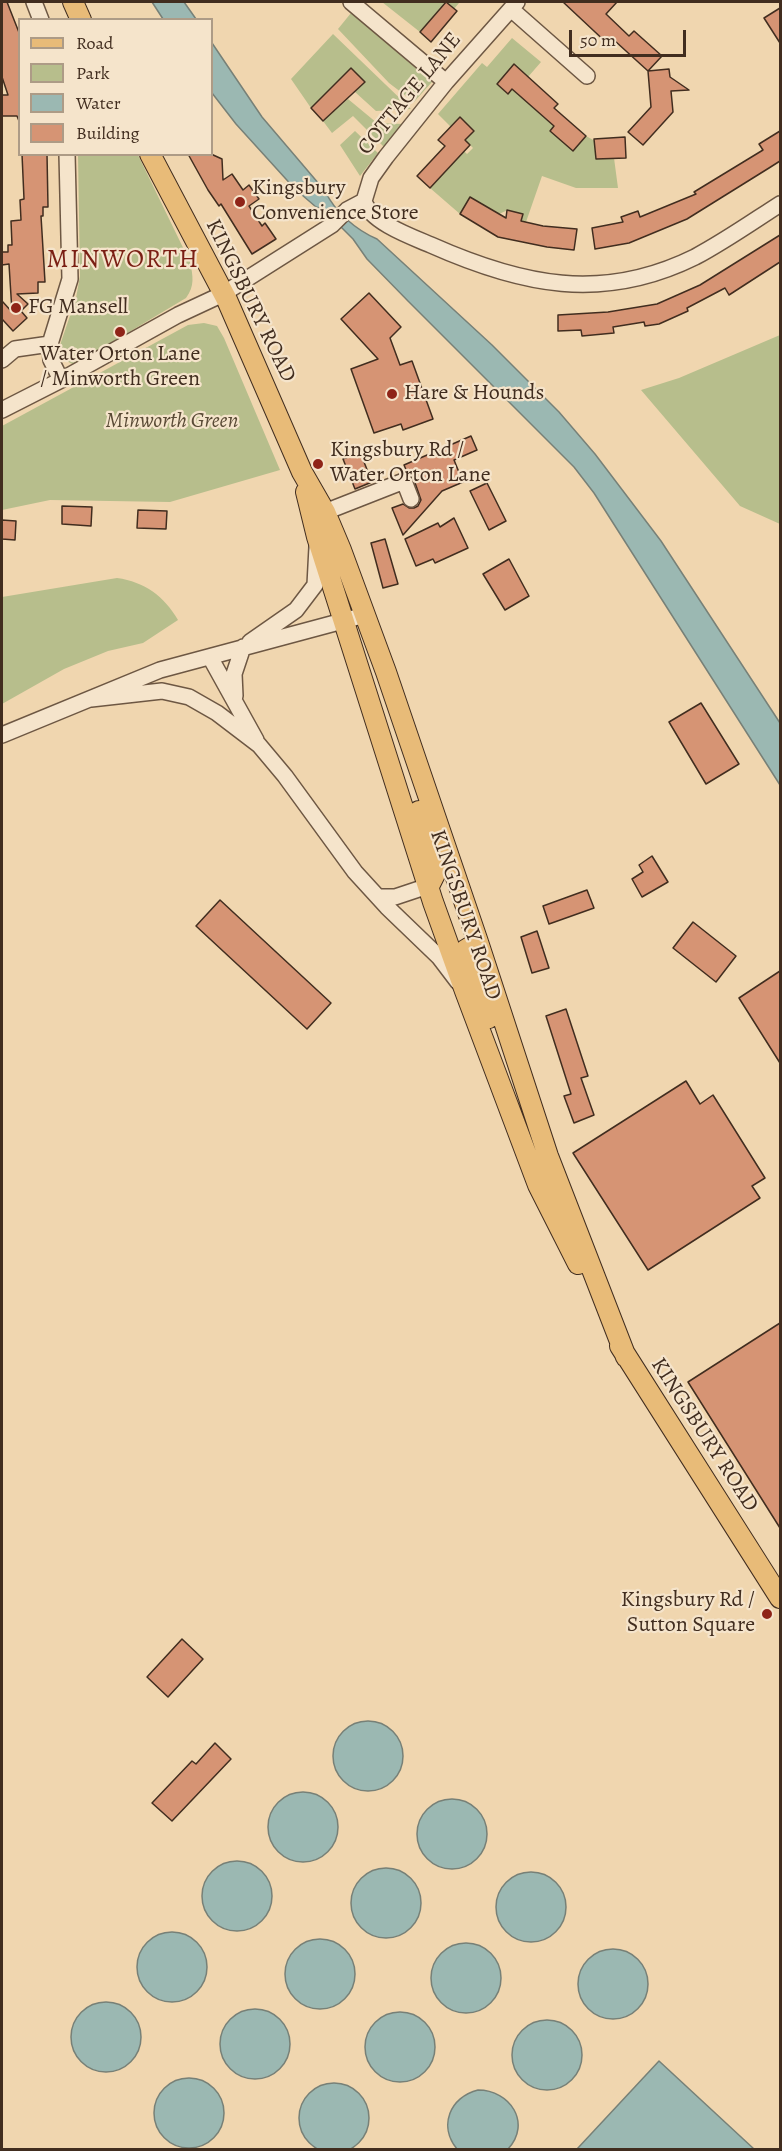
<!DOCTYPE html>
<html>
<head>
<meta charset="utf-8">
<style>
  body { margin:0 }
  #map { position:relative; width:782px; height:2151px; overflow:hidden; background:#f0d6af; font-family:Alegreya,serif }
  canvas { display:block }
  .frame { position:absolute; inset:0; border:3px solid #412d1f; pointer-events:none }
  .legend { position:absolute; left:18px; top:18px; width:195px; height:138px; box-sizing:border-box; background:#f5e4cb; border:2px solid #ad9b86; margin:0; padding:8px 10px; list-style:none; font-size:18px; color:#412d1f }
  .legend li { display:flex; align-items:center; gap:12px; height:30px }
  .legend b { width:30px; border:2px solid #ad9b86 }
  .scale { position:absolute; left:569px; top:30px; width:117px; height:27px; box-sizing:border-box; border:3px solid #412d1f; border-top:0; padding-left:8px; font-size:18px; line-height:21px; white-space:nowrap; color:#412d1f; -webkit-text-stroke:4px #f5e4cb; paint-order:stroke }
</style>
</head>
<body>
<div id="map">
<canvas width="782" height="2151"></canvas>
<div class="frame"></div>
<ul class="legend">
<li><b style="height:8px;background:#e8bb78"></b>Road</li>
<li><b style="height:16px;background:#b7be8c"></b>Park</li>
<li><b style="height:16px;background:#9bb8b2"></b>Water</li>
<li><b style="height:16px;background:#d69474"></b>Building</li>
</ul>
<div class="scale">50 m</div>
</div>
<script>
const c = document.querySelector('canvas').getContext('2d');
c.lineJoin = 'round';
function fillPath(path, color) { c.fillStyle = color; c.fill(path, 'evenodd'); }
function stroke(path, color, width, dash) { c.strokeStyle = color; c.lineWidth = width; c.lineCap = dash ? 'butt' : 'round'; c.setLineDash(dash || []); c.stroke(path); }
function drawText(font, color, halo, rows, align = 'center') {
  c.font = font + ' Alegreya,serif'; c.lineWidth = 4.5; c.setLineDash([]); c.textBaseline = 'middle'; c.strokeStyle = halo; c.fillStyle = color; for (const [text, x, y, turn = 0] of rows) {
    c.save(); c.translate(x, y); c.rotate((+turn || 0) * Math.PI / 180); c.textAlign = isNaN(turn) ? turn : align; if (halo) c.strokeText(text, 0, 0); c.fillText(text, 0, 0); c.restore();
  }
}
const green = new Path2D(`
  M382,2h75l2,1 -5,6 -9,-7 -25,30z
  M351,13l81,69 -18,20 -25,-19 -51,-54z
  M333,34l78,75 -35,2 -21,-19 10,-10 -14,-13 -40,39 -20,-29z
  M512,38l29,24 -13,15 -14,-12 -17,19 10,10 5,-5 41,21 20,41 13,-15 9,5 1,18 18,-1 4,30h-42l-34,-12 -16,46 -5,-1 1,-7 -14,-4 -9,4 -29,-17 -10,17 -30,-26 23,-25 7,-16 7,7 6,-6 -8,-8 9,-10 -14,-13 -9,10 -13,-13 44,-51 5,4z
  M348,99l29,24 27,1 -20,23 -31,-31 -21,17 -9,-12z
  M355,131l23,22 -18,23 -20,-31z
  M78,155h60l52,107c3,14 5,24 -4,36l-112,67 -9,-5 -6,-12 17,-50 4,-22z
  M204,323l13,3 7,12 56,132 -110,32 -120,-2 -48,10v-84l186,-101z
  M780,335v189l-40,-18 -99,-116 38,-12z
  M117,578c28,4 47,18 61,42l-35,23 -35,8 -44,18 -62,35v-107z`);
const water = new Path2D(`
  M152,2h32l12,17h-33z
  M212,43l50,74 63,74c10,21 31,39 52,48l115,106 67,67 36,42 66,87 119,182v62l-186,-292 -20,-26 -166,-166 -41,-42 -14,-20 -30,-30 -7,-2 -21,-18 -59,-65 -24,-31z
  M333 1756a35 35 0 1 1 70 0a35 35 0 1 1-70 0Z
  M268 1827a35 35 0 1 1 70 0a35 35 0 1 1-70 0Z
  M417 1834a35 35 0 1 1 70 0a35 35 0 1 1-70 0Z
  M202 1896a35 35 0 1 1 70 0a35 35 0 1 1-70 0Z
  M351 1903a35 35 0 1 1 70 0a35 35 0 1 1-70 0Z
  M496 1907a35 35 0 1 1 70 0a35 35 0 1 1-70 0Z
  M137 1967a35 35 0 1 1 70 0a35 35 0 1 1-70 0Z
  M285 1974a35 35 0 1 1 70 0a35 35 0 1 1-70 0Z
  M431 1978a35 35 0 1 1 70 0a35 35 0 1 1-70 0Z
  M578 1984a35 35 0 1 1 70 0a35 35 0 1 1-70 0Z
  M71 2037a35 35 0 1 1 70 0a35 35 0 1 1-70 0Z
  M220 2044a35 35 0 1 1 70 0a35 35 0 1 1-70 0Z
  M365 2047a35 35 0 1 1 70 0a35 35 0 1 1-70 0Z
  M512 2055a35 35 0 1 1 70 0a35 35 0 1 1-70 0Z
  M659,2061l95,88h-177z
  M154 2113a35 35 0 1 1 70 0a35 35 0 1 1-70 0Z
  M299 2118a35 35 0 1 1 70 0a35 35 0 1 1-70 0Z
  M478,2090c32,0 54,33 30,59h-51c-19,-23 -7,-52 21,-59z`);
const building = new Path2D(`
  M2,2h5l13,33 -1,86 -2,-5h-15v-21h6l-6,-18z
  M446,2l11,9 -26,31 -11,-10z
  M563,2h54l-11,12 23,22 5,-5 28,25 -14,15 -33,-30 -5,5z
  M780,8v35l-16,-25z
  M514,64l44,40 -4,4 32,28 -13,15 -23,-20 4,-5 -42,-37 -4,5 -11,-10z
  M351,68l14,14 -42,39 -12,-13z
  M669,69l1,8 19,13 -18,1 2,21 -30,33 -15,-13 23,-25 -3,-36z
  M460,117l14,14 -9,9 5,5 -40,43 -13,-12 28,-30 -7,-6z
  M780,131v30l-11,7 -82,51 -58,24 -34,6 -3,-21 31,-6 -2,-5 17,-6 2,6 56,-23 -2,-2 69,-42 -4,-6z
  M625,137l1,21 -30,1 -2,-20z
  M22,154h25l1,53h-5v9h-2l4,66h-7v11l-21,1 11,10 -7,7 6,7 -14,13 -11,-12v-18l10,11 -3,-48 -7,1v-13h6v-7h4l-1,-24 10,-1 -1,-20 4,-1z
  M188,154h23l11,5 1,21 9,-6 11,16 6,-5 10,14 -10,7 13,20 3,-3 11,16 -24,15 -31,-50 -2,2 -11,-16z
  M470,197l36,21 1,-8 16,4 -2,7 22,5 34,3 -3,21 -27,-3 -49,-10 -38,-23z
  M780,235v27l-51,33 -4,-7 -38,20 1,3 -29,13 -14,2 -1,-4 -31,5 1,6 -32,3 -1,-6 -23,1v-16l50,-3 49,-8 43,-19z
  M369,293l32,34 -11,11 10,27 12,-4 21,58 -30,11 -2,-6 -27,9 -23,-64 27,-10 -37,-40z
  M471,436l6,14 -23,10 9,22 -21,9 -39,44 -11,-27 11,-4 6,4h5l4,-2 3,-6 -8,-23 -6,-5 -3,-7z
  M360,452l12,30 -17,7 -12,-30z
  M487,483l19,38 -17,9 -19,-39z
  M62,506l30,1 -1,19 -29,-2z
  M138,510l29,1 -1,18 -29,-1z
  M454,518l14,30 -33,15 -2,-4 -17,7 -11,-27 33,-16 2,4z
  M2,520l14,1 -1,19 -13,-1z
  M385,539l13,45 -15,4 -12,-45z
  M509,559l20,37 -24,14 -22,-36z
  M701,703l38,61 -33,20 -37,-62z
  M652,856l16,26 -26,15 -10,-18 11,-7 -4,-7z
  M587,890l7,18 -45,16 -6,-18z
  M220,900l111,103 -24,26 -111,-103z
  M693,922l43,34 -20,26 -43,-34z
  M537,931l12,37 -17,5 -11,-36z
  M780,971v92l-41,-65z
  M566,1009l22,67 -7,2 13,37 -20,8 -10,-27 7,-2 -25,-78z
  M686,1081l14,23 13,-9 52,83 -13,8 8,12 -112,72 -75,-117z
  M780,1323v205l-92,-146z
  M182,1639l21,20 -35,38 -21,-20z
  M215,1743l16,16 -59,62 -20,-18 40,-42 4,3z`);
const minor = new Path2D(`
  M34,2l7,18
  M351,2l95,80
  M511,9l76,67
  M364,201c6,21 48,36 67,44 90,40 171,58 264,12 30,-16 57,-35 85,-53
  M2,360l13,-11 35,-5
  M61,380l-10,-20 -1,-16 20,-65 -3,-125
  M2,410l59,-30 117,-65 45,-21 109,-69 15,-15 17,-9 7,-23 15,-21 60,-75 71,-80
  M325,512l79,-31 7,18
  M250,642l46,-32 19,-25 2,-38
  M210,657l46,83
  M235,696l-1,-22 9,-27
  M91,699l71,-8 27,6 28,16 42,32 26,31 70,96 32,35 52,50 19,25
  M2,735l158,-65 205,-55
  M379,897h16l33,-11`);
const major = new Path2D(`
  M73,2l8,18
  M150,154l77,146 75,172 23,40 16,38 45,122 92,270 70,214 78,201
  M306,492l11,45 116,365 32,89 73,194 40,79
  M419,811l16,50v13l-6,12
  M478,942l-13,8 24,68
  M620,1346l160,252`);
const markers = [
  [240,202,6,"#8f2418"],
  [16,308,6,"#8f2418"],
  [120,332,6,"#8f2418"],
  [392,394,6,"#8f2418"],
  [318,464,6,"#8f2418"],
  [767,1614,6,"#8f2418"]
];
const streetNames = [
  ["COTTAGE LANE",410,94,-51],
  ["KINGSBURY ROAD",250,301,64],
  ["KINGSBURY ROAD",465,915,71],
  ["KINGSBURY ROAD",704,1435,57]
];
const poiNames = [
  ["Kingsbury",252,189],
  ["Convenience Store",252,214],
  ["FG Mansell",28,308],
  ["Water Orton Lane",120,355,"center"],
  ["/ Minworth Green",120,380,"center"],
  ["Hare & Hounds",404,394],
  ["Kingsbury Rd /",330,451],
  ["Water Orton Lane",330,476],
  ["Kingsbury Rd /",755,1601,"right"],
  ["Sutton Square",755,1626,"right"]
];
const parkNames = [
  ["Minworth Green",172,422]
];
const quarterNames = [
  ["MINWORTH",123,261]
];
fillPath(green, '#b7be8c');
fillPath(water, '#9bb8b2');
stroke(water, '#778077', 1.5);
fillPath(building, '#d69474');
stroke(building, '#412d1f', 1.5);
stroke(minor, '#6d5743', 18);
stroke(major, '#412d1f', 22);
stroke(minor, '#f5e4cb', 15);
stroke(major, '#e8bb78', 20);
for (const [x, y, r, color] of markers) { const dot = new Path2D(); dot.arc(x, y, r, 0, 2 * Math.PI); c.fillStyle = color; c.fill(dot); stroke(dot, '#f5e4cb', 2); }
drawText('22px', '#412d1f', '#f5e4cb', streetNames);
drawText('22px', '#412d1f', '#f5e4cb', poiNames, 'left');
drawText('italic 22px', '#594a35', '#f5e4cb', parkNames);
c.letterSpacing = '1.5px';
drawText('26px', '#7a1f14', '#f5e4cb', quarterNames);
c.letterSpacing = '0px';
</script>
</body>
</html>
